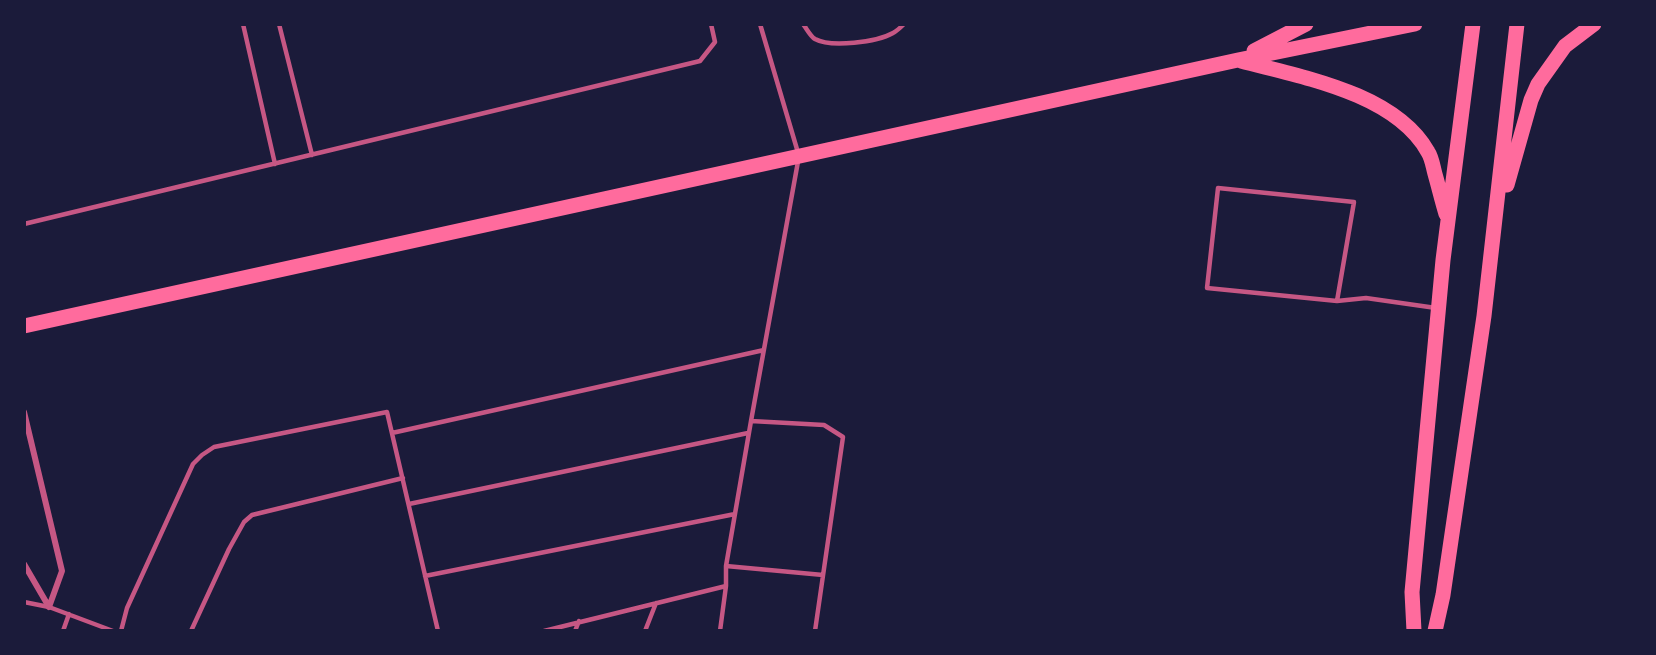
<!DOCTYPE html>
<html>
<head>
<meta charset="utf-8">
<style>
  body { margin:0 }
  #map { position:relative; width:1656px; height:655px; overflow:hidden; background:#1b1b3a; font-family:Merriweather,serif }
  canvas { display:block }
  .frame { position:absolute; inset:0; border:26px solid #1b1b3a; pointer-events:none }
</style>
</head>
<body>
<div id="map">
<canvas width="1656" height="655"></canvas>
<div class="frame"></div>
</div>
<script>
const c = document.querySelector('canvas').getContext('2d');
c.lineJoin = 'round';
function stroke(path, color, width, dash) { c.strokeStyle = color; c.lineWidth = width; c.lineCap = dash ? 'butt' : 'round'; c.setLineDash(dash || []); c.stroke(path); }
const service = new Path2D(`
  M243,24l32,140
  M279,24l33,131
  M760,24l39,132 -48,265 73,4 19,12 -28,194
  M803,24c4,5 7,12 12,15 16,9 62,3 78,-6 4,-2 8,-6 11,-9
  M24,224l676,-163 15,-19 -4,-18
  M1337,301l17,-99 -136,-14 -11,100 130,13 29,-3 70,10
  M392,433l372,-83
  M409,504l339,-71
  M726,566l97,9
  M425,576l310,-62
  M726,586v-20l25,-145
  M24,602l25,5 64,24
  M63,631l6,-17
  M121,631l6,-23 66,-144 9,-9 12,-8 173,-35 51,219
  M191,631l38,-82 15,-27 8,-7 151,-37
  M544,631l182,-45 -6,45
  M575,631l4,-10
  M645,631l11,-28`);
const minor = new Path2D(`
  M24,412l38,159 -13,36
  M24,564l25,43`);
const primary = new Path2D(`
  M1254,51l52,-27
  M1241,61c60,16 154,32 187,91 4,6 5,15 7,22 4,14 7,27 11,40
  M1507,185l24,-85 7,-16 27,-38 29,-22
  M24,326l1214,-266 177,-36
  M1414,631l-2,-39 31,-332 30,-236
  M1435,631l8,-36 41,-279 33,-292`);
stroke(service, '#c65784', 4.5);
stroke(minor, '#c65784', 6);
stroke(primary, '#ff6b9d', 15);
</script>
</body>
</html>
